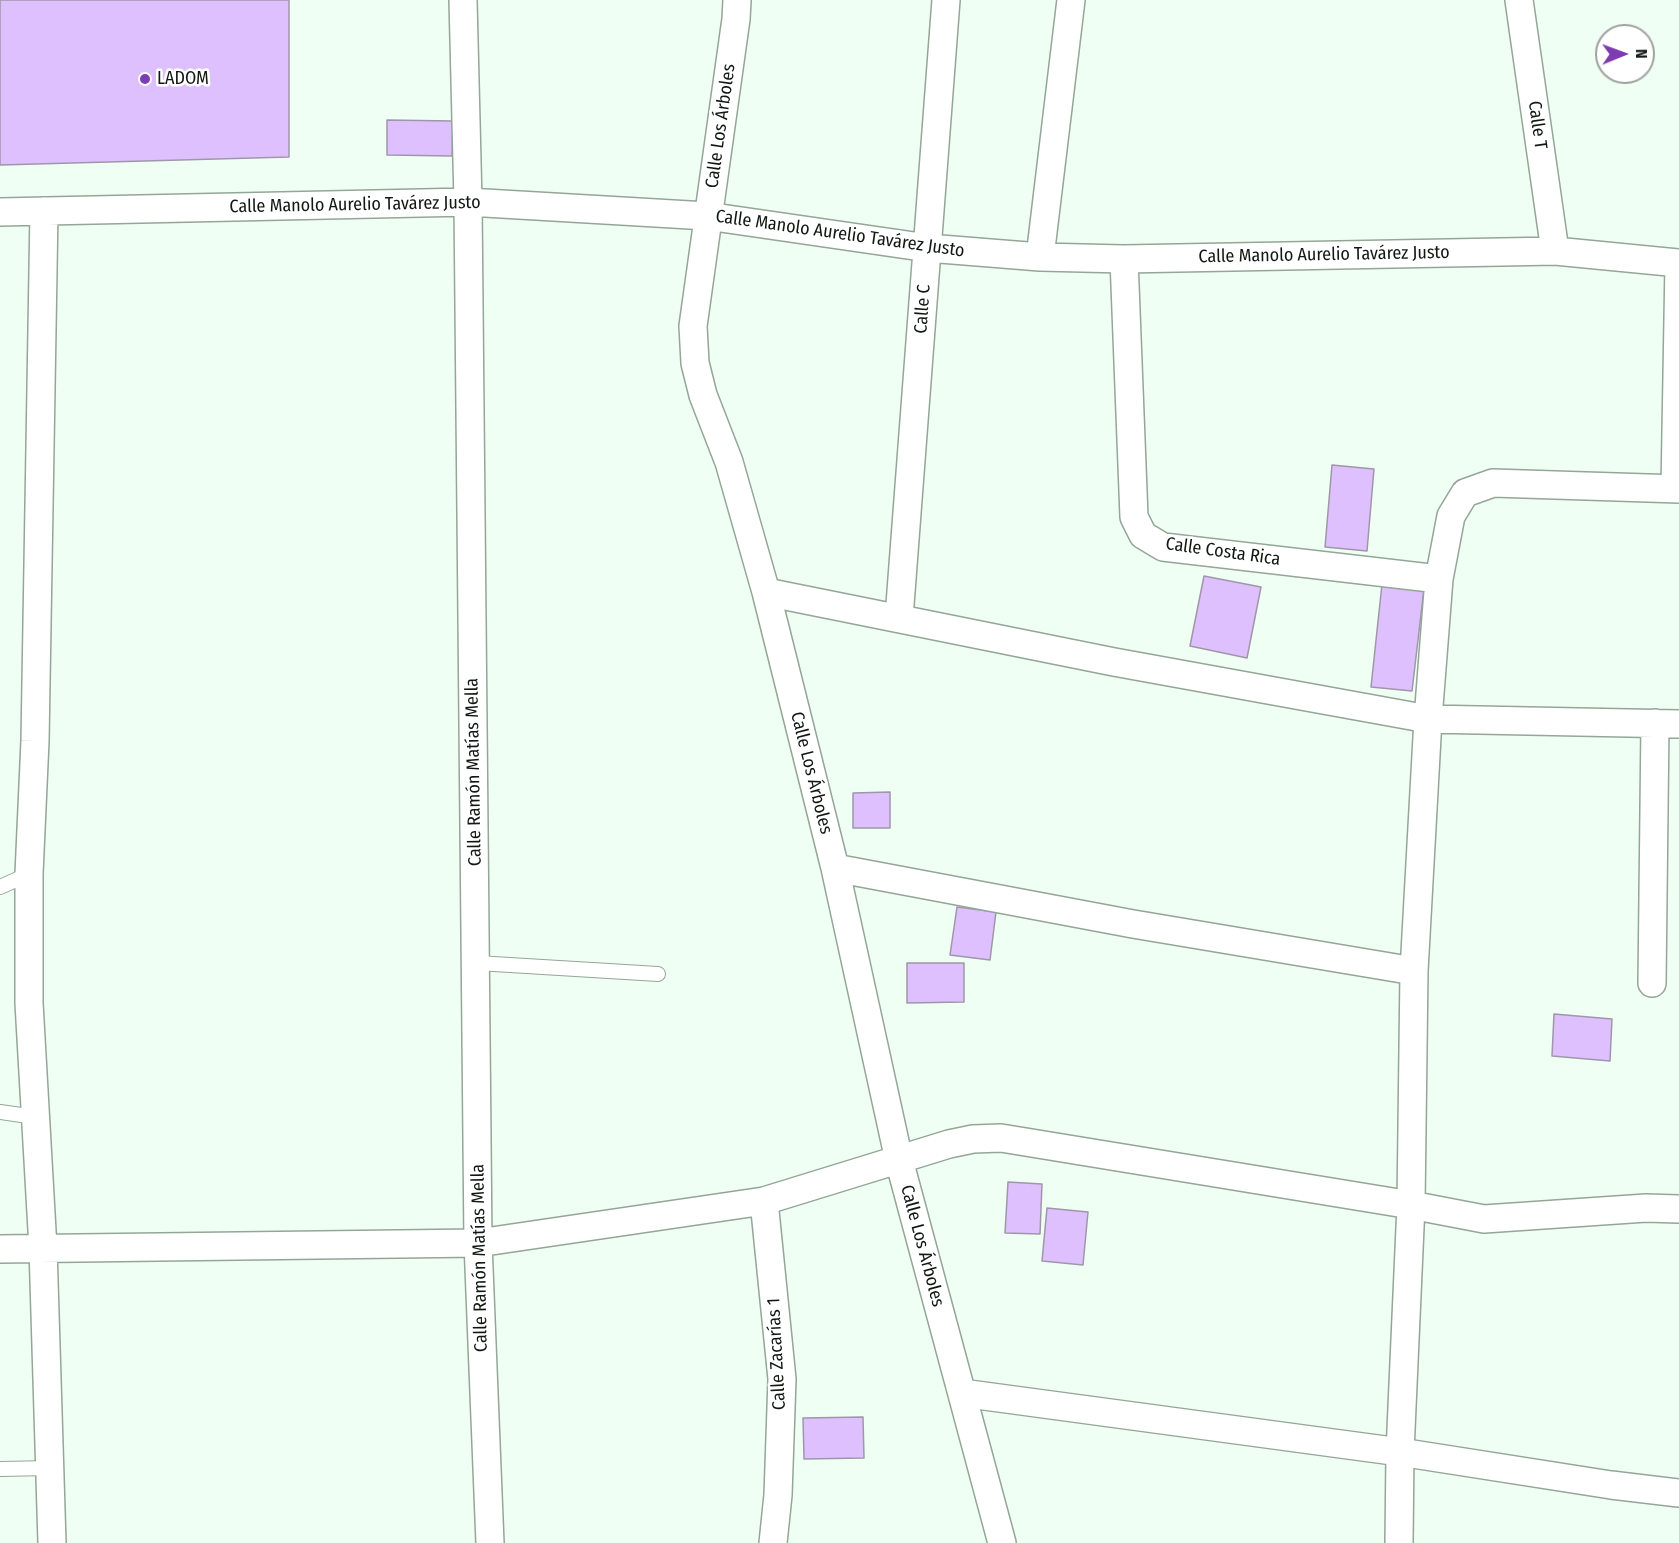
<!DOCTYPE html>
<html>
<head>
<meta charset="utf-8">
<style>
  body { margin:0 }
  #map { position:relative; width:1679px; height:1543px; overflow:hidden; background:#f0fff3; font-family:"Fira Sans Condensed",sans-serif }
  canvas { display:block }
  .north { position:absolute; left:1595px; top:24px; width:60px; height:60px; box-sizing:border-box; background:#fff; border:2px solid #a0a2a0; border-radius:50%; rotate:89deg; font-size:16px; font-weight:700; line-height:24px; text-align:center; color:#111712 }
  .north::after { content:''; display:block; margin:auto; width:21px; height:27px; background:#7d3cb1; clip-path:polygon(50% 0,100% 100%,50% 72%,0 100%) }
</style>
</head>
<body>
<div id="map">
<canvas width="1679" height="1543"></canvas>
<div class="north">N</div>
</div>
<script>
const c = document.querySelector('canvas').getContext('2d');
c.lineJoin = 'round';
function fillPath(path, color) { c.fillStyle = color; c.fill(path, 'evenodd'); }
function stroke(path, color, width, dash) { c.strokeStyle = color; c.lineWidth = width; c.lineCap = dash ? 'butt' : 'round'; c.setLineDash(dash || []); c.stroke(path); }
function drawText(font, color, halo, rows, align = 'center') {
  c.font = font + ' "Fira Sans Condensed",sans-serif'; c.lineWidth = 5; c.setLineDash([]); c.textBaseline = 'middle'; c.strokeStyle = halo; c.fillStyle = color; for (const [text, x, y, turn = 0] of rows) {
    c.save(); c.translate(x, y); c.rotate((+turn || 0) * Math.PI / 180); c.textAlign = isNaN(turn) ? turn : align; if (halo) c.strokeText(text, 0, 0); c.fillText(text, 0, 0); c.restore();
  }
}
const building = new Path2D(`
  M0,0h289v157l-289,8z
  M387,120l66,1 -1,35 -65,-1z
  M1332,465l42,4 -7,82 -42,-4z
  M1204,576l57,11 -14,71 -57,-12z
  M1382,584l42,5 -12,102 -41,-4z
  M890,792v36h-37v-35z
  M957,907l39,5 -6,48 -40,-5z
  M907,963h57v39l-57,1z
  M1554,1014l58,5 -2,42 -58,-5z
  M1008,1182l34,2 -2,50 -35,-1z
  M1047,1208l41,4 -5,53 -41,-4z
  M863,1417l1,41 -60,1 -1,-41z`);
const lane = new Path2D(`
  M0,887l29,-13
  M477,963l181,11
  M0,1112l35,5
  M0,1469l51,-1`);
const street = new Path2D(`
  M463,0l5,202 10,1041 12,300
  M737,0l-1,19 -43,307 2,37 8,32 26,67 37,130 69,276 64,292 103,383
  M1519,0l36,251
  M44,211l-9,530 -6,133v129l14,245 9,295
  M0,212l468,-10 239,14 221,32 112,9 84,2 431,-8 124,12
  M1040,257l31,-257
  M1124,259l10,258 9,18 20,12 276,32
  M1675,488l4,-225
  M766,592l348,70 314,57 251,5
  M899,618l47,-618
  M835,868l298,56 281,47
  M1652,983l3,-260
  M764,1201l18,178 -4,116 -5,48
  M0,1249l478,-6 286,-42 185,-57 24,-5 28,-1 410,67 73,14 162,-11 33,1
  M962,1393l438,59 211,33 68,8
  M1399,1543l1,-91 11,-247 3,-234 14,-252 11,-140 12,-63 14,-23 28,-10 186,6`);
const markers = [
  [145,79,6,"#7d3cb1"]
];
const poiNames = [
  ["LADOM",157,79]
];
const streetNames = [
  ["Calle T",1537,125,82],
  ["Calle Los Árboles",721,126,-82],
  ["Calle Manolo Aurelio Tavárez Justo",355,205,-1],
  ["Calle Manolo Aurelio Tavárez Justo",840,234,8],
  ["Calle Manolo Aurelio Tavárez Justo",1324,255,-1],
  ["Calle C",923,309,-86],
  ["Calle Costa Rica",1223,552,8],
  ["Calle Ramón Matías Mella",474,772,-91],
  ["Calle Los Árboles",811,773,76],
  ["Calle Los Árboles",922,1246,75],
  ["Calle Ramón Matías Mella",480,1258,-91],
  ["Calle Zacarías 1",777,1354,-93]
];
fillPath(building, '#ddc0fd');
stroke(building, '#9f97a9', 1.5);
stroke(lane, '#94a698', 16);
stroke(street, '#94a698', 30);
stroke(lane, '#fff', 14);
stroke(street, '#fff', 27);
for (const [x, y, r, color] of markers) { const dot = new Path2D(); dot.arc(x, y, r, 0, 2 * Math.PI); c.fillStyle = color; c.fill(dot); stroke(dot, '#fff', 2); }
drawText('18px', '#111712', '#fff', poiNames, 'left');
drawText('18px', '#111712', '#fff', streetNames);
</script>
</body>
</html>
